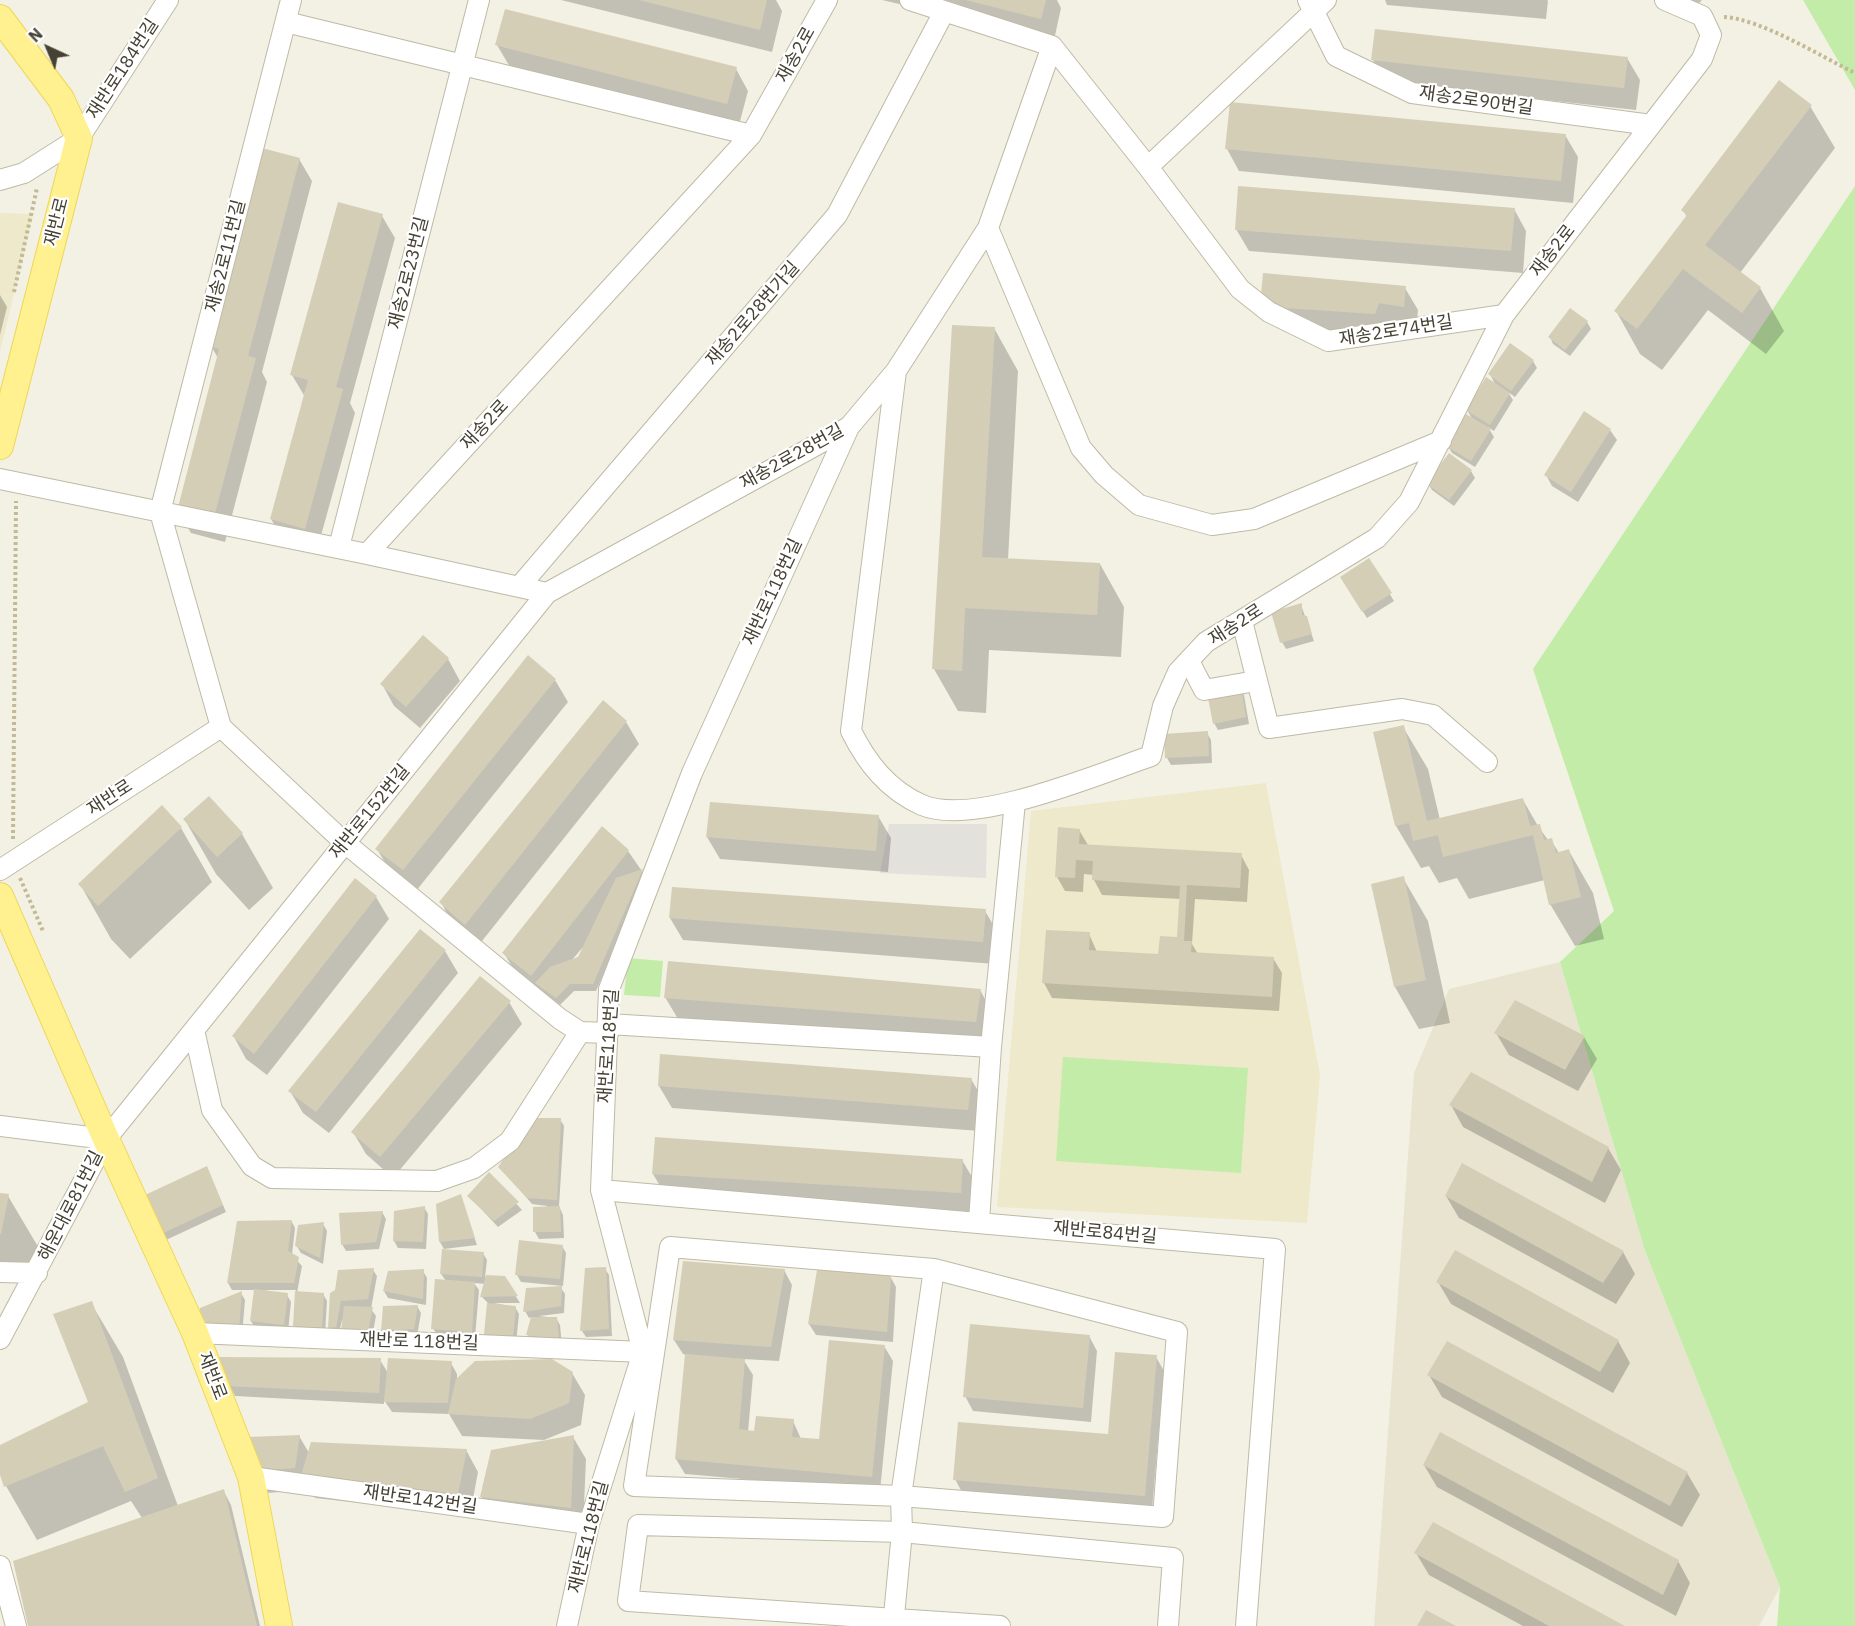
<!DOCTYPE html>
<html>
<head>
<meta charset="utf-8">
<style>
  body { margin:0 }
  #map { position:relative; width:1855px; height:1626px; overflow:hidden; background:#f3f1e3; font-family:"IBM Plex Sans",sans-serif }
  canvas { display:block }
  .north { position:absolute; left:18px; top:18px; width:60px; height:60px; -webkit-text-stroke:4px #fff; paint-order:stroke; rotate:316deg; font-size:16px; font-weight:700; line-height:24px; text-align:center; color:#454133 }
  .north::after { content:''; display:block; margin:auto; width:21px; height:27px; background:#454133; clip-path:polygon(50% 0,100% 100%,50% 72%,0 100%) }
</style>
</head>
<body>
<div id="map">
<canvas width="1855" height="1626"></canvas>
<div class="north">N</div>
</div>
<script>
const c = document.querySelector('canvas').getContext('2d');
c.lineJoin = 'round';
function fillPath(path, color) { c.fillStyle = color; c.fill(path, 'evenodd'); }
function stroke(path, color, width, dash) { c.strokeStyle = color; c.lineWidth = width; c.lineCap = dash ? 'butt' : 'round'; c.setLineDash(dash || []); c.stroke(path); }
function drawText(font, color, halo, rows, align = 'center') {
  c.font = font + ' "IBM Plex Sans","Noto Sans KR",sans-serif'; c.lineWidth = 4.5; c.setLineDash([]); c.textBaseline = 'middle'; c.strokeStyle = halo; c.fillStyle = color; for (const [text, x, y, turn = 0] of rows) {
    c.save(); c.translate(x, y); c.rotate((+turn || 0) * Math.PI / 180); c.textAlign = isNaN(turn) ? turn : align; if (halo) c.strokeText(text, 0, 0); c.fillText(text, 0, 0); c.restore();
  }
}
const residential = new Path2D(`
  M1560,962l85,289 135,336 -21,39h-385l40,-553 35,-84z`);
const education = new Path2D(`
  M0,213l33,1 -33,138z
  M1266,783l54,292 -13,148 -310,-16 34,-396z`);
const green = new Path2D(`
  M1803,0h52v90z
  M1855,186v1440h-78l3,-39 -135,-336 -85,-289 54,-51 -81,-242z
  M628,958l35,3 -3,36 -36,-2z
  M1063,1057l185,11 -7,105 -185,-12z`);
const parking = new Path2D(`
  M889,824h98l-1,54 -106,-5z`);
const shadow = new Path2D(`
  M561,0h215l6,11 -10,41z
  M882,0h175l4,8 -7,32z
  M1385,0h162l1,1 -2,18 -159,-14z
  M1675,0h27l-13,14z
  M497,45l239,24 12,22 -9,34 -229,-58z
  M1627,58l13,22 -4,30 -250,-28 -13,-22z
  M1810,106l25,42 -95,125 20,15 24,43 -18,23 -58,-44 -46,60 -22,-16 -24,-43 71,-94 -4,-7z
  M1565,135l13,22 -5,46 -334,-32 -12,-22z
  M299,159l13,22 -50,191 5,10 -42,160 -34,-9 -13,-22 40,-153 -7,-12z
  M1514,209l12,22 -3,42 -274,-22 -13,-22z
  M382,216l13,22 -45,165 5,10 -38,137 -33,-9 -13,-22 34,-122 -13,-22z
  M1405,288l13,22 -2,18 -29,8 -88,-7 -24,-13 -13,-23z
  M0,295l7,12 -7,28z
  M1587,322l4,7 -21,27 -17,-12 -3,-7z
  M994,328l24,43 -10,189 92,4 24,43 -3,50 -132,-7 -3,63 -28,-2 -24,-42z
  M1533,361l4,7 -22,29 -7,-5 5,8 -19,31 -6,-4 6,10 -19,30 -23,-14 -4,-7 25,-26 -6,-10 29,-24 -6,-12z
  M1610,430l7,10 -39,62 -26,-16 -6,-11z
  M1471,471l4,7 -21,28 -22,-16 -4,-7z
  M1369,560l25,41 -27,17 -25,-40z
  M1301,605l13,36 -28,8 -4,-7z
  M448,659l12,22 -40,47 -26,-22 -12,-22z
  M555,680l13,22 -152,189 -26,-20 -13,-22z
  M1240,688l4,7 5,29 -31,6 -4,-7z
  M626,722l13,22 -161,202 -25,-21 -12,-23z
  M1403,727l25,42 12,51 83,-20 15,26 10,14h3l8,13 10,-2 24,42 11,46 -29,7 -25,-42 -5,-24 -76,19 -12,-21 -18,5 -10,-17 -8,2 -25,-42z
  M1207,733l4,7 1,23 -41,2 -4,-7 -2,-23z
  M208,798l34,36 31,54 -24,22 -33,-36 -31,-54z
  M878,816l13,22 -3,34 -168,-13 -13,-22z
  M181,828l31,54 -82,77 -19,-20 -31,-55z
  M1079,830l9,15 153,10 8,15 -2,32 -52,-3 -3,45 6,10 75,4 9,15 -3,38 -227,-13 -8,-15 45,-49 8,18 63,4 18,-18 3,-39 -79,-4 -8,-15v-5l-10,-1 -1,18 -18,-1 -8,-14z
  M628,851l18,26 -50,114h-22l-14,14 -14,-11 -2,3 -27,-22 -13,-22zM583,947l-4,11 -7,2z
  M1403,878l25,43 22,102 -31,6 -24,-42 -22,-102z
  M355,880l21,17 13,22 -122,156 -21,-16 -12,-22z
  M985,911l13,22 -3,31 -312,-24 -13,-22z
  M445,951l13,22 -129,160 -26,-20 -13,-22z
  M980,990l12,22 -4,32 -310,-25 -13,-22z
  M509,1002l13,22 -129,154 -27,-24 -13,-22z
  M1496,1033l88,4 13,22 -19,32 -69,-36z
  M971,1079l13,22 -4,30 -308,-23 -13,-22z
  M1451,1105l157,43 13,22 -16,33 -142,-76z
  M560,1119l4,7 -5,80 4,9 1,23 -25,1 -4,-7 12,-26 -15,-2 -32,-37z
  M962,1160l13,22 -2,32 -307,-18 -13,-22z
  M489,1174l33,36 -24,17 -29,-31z
  M210,1175l16,37 -60,28 -4,-7z
  M0,1194l8,2 32,54 -7,34 -33,-6z
  M460,1196l17,49 -33,4 -4,-7 -3,-37z
  M1446,1196l177,56 12,22 -19,30 -157,-86z
  M424,1207l4,7 -2,35 -28,-1 -4,-7z
  M382,1212l4,7 -7,30 -33,2 -4,-7z
  M292,1222l3,6 -3,27 10,11 -5,27 26,1 4,7 -2,33 -27,-2 -4,-7 2,-35h-32l23,5 4,7 -3,30 -33,-4 -4,-7 4,-31h-23l-4,-7 11,-60z
  M323,1224l4,7 -4,33 -22,-11 -5,-8z
  M562,1246l4,7 -3,33 -42,-4 -4,-7z
  M483,1253l4,7 -2,17h19l16,26h-26l21,4 4,7 -3,30 -27,-3 -4,-7 3,-31 -6,-6 4,-13 -12,-1 5,7 -4,48 -38,-3 -4,-7 13,-47 -5,-7z
  M605,1269l4,6 3,61 -26,1 -4,-6z
  M373,1270l4,6 -6,33 5,7 -4,22 -30,-18 -3,13 -6,1 -4,-7 2,-33z
  M784,1270l8,15 -13,76 -36,-2 10,16 -5,57 8,1 37,-12 8,18 20,2 63,-95 9,15 -13,130 -195,-17 -9,-15 10,-104 -3,-1 -9,-14z
  M423,1271l4,7 -1,27 -38,-7 -4,-7z
  M890,1276l6,11 -3,55 -77,-7 -7,-11z
  M1438,1282l180,59 12,22 -17,30 -162,-89z
  M561,1288l4,6 -1,19 -25,3 17,2 4,7 2,21 -30,-4 -4,-7 4,-18 -3,1 -4,-7z
  M241,1293l4,7 -3,35 -39,-3z
  M91,1303l32,54 55,149 45,-16 8,15 29,121h-231l113,-108 -11,-17 -94,39 -31,-54 -6,-16v-23l90,-44z
  M417,1306l4,7 -4,23 -31,1 -3,-7z
  M1089,1336l8,15 -6,71 -118,-11 -8,-15z
  M1156,1357l8,14 -12,139 -189,-16 -8,-15 155,-43z
  M380,1360l8,13 63,-10 6,11v6l115,-7 13,22 -4,30 -37,15 -82,-4 -13,-22 -57,-2 -8,-12v4l-149,-8 -6,-11z
  M1429,1375l258,98 13,22 -18,32 -240,-130z
  M299,1436l10,17 157,-3 12,22 -8,43 -155,-17 -7,-13 -1,5 -40,3 -13,-22z
  M573,1437l13,22 -3,70 -88,-10 -13,-22z
  M1424,1465l254,96 12,22 -14,33 -239,-129z
  M1416,1553l206,73h-99l-94,-51z`);
const building = new Path2D(`
  M639,0h128l-7,30z
  M966,0h80l-5,19z
  M505,9l232,58 -10,37 -232,-59z
  M1375,29l253,28 -4,31 -253,-28z
  M1779,80l33,25 -107,140 56,42 -19,26 -59,-44 -46,60 -23,-18 73,-96 -6,-5z
  M1230,102l336,32 -5,47 -336,-32z
  M262,148l38,10 -52,198 8,2 -43,163 -36,-10 42,-162 -9,-3z
  M1238,186l277,22 -4,43 -276,-21z
  M338,202l45,12 -47,173 7,2 -38,140 -35,-10 38,-139 -18,-5z
  M1263,273l143,13 -2,21 -25,-4 -4,11 -90,-6 -24,-14z
  M1570,308l18,13 -23,29 -17,-13z
  M952,325l43,2 -13,230 118,6 -3,52 -132,-7 -3,63 -30,-2z
  M1510,343l24,17 -23,31 -23,-17z
  M1486,377l24,16 -20,32 -24,-15z
  M1584,411l27,18 -40,63 -27,-17z
  M1466,414l25,15 -20,32 -25,-15z
  M1449,453l23,17 -23,30 -23,-17z
  M1369,558l23,35 -30,19 -22,-35z
  M1302,603v12l5,1 5,18 -32,9 -9,-31z
  M423,635l26,23 -43,49 -26,-23z
  M528,655l28,24 -153,191 -28,-21z
  M1241,687l5,30 -33,7 -6,-31z
  M603,700l24,21 -162,204 -26,-23z
  M1404,725l23,96 96,-23 7,28 10,-2 4,16 8,-2 4,15 13,-4 12,48 -32,8 -16,-70 -90,22 -5,-22 -25,6 -4,-18 -14,3 -22,-94z
  M1208,731l1,25 -44,2 -1,-24z
  M209,796l34,37 -26,24 -34,-38z
  M710,802l169,13 -3,36 -170,-14z
  M162,805l20,22 -84,79 -20,-22z
  M602,826l27,24 -98,126 -29,-23z
  M1058,827l22,2 -1,15 163,9 -2,35 -53,-3 -3,56h8l-1,11 83,5 -2,40 -230,-14 4,-53 44,2 -1,18 69,4 2,-18 17,1 3,-51 -88,-6 1,-19 -17,-1 -1,18 -20,-1z
  M643,869l-50,115h-23l-14,14 -21,-15 15,-16 28,-10 38,-79z
  M1404,876l22,104 -32,7 -23,-103z
  M355,878l22,18 -123,158 -22,-18z
  M672,887l314,22 -3,33 -314,-24z
  M420,929l26,21 -130,162 -28,-21z
  M668,961l313,28 -5,33 -312,-24z
  M480,976l31,25 -131,156 -29,-25z
  M1515,1000l70,36 -20,34 -71,-37z
  M660,1054l312,24 -4,32 -310,-24z
  M1471,1072l138,75 -17,35 -143,-77z
  M532,1118h29l-4,82 -30,-2 -29,-31z
  M655,1137l308,22 -2,34 -309,-19z
  M1462,1163l162,88 -21,32 -158,-87z
  M207,1166l16,39 -62,29 -18,-38z
  M489,1172l30,30 -25,19 -27,-25z
  M0,1193l9,1 -8,40h-1z
  M461,1194l14,44 -36,4 -3,-38z
  M425,1206l-2,36 -30,-1 1,-30z
  M560,1206l1,26h-28v-25z
  M383,1211l-7,31 -35,3 -2,-32z
  M292,1220l-4,31 11,6 -5,26h-67l10,-62z
  M324,1222l-4,36 -25,-12 3,-21z
  M519,1240l44,5 -3,34 -45,-4z
  M442,1249l42,3 -2,25 -42,-3z
  M1455,1250l164,90 -19,32 -164,-90z
  M683,1261l102,8 -14,78 -98,-7z
  M606,1267l3,62 -29,2 5,-63z
  M374,1268l-6,31 -27,2 -5,26 -8,1 2,-35 5,-3 3,-20z
  M424,1269l-1,30 -40,-8 5,-20z
  M817,1270l74,5 -4,57 -79,-8z
  M486,1275l19,1 13,20 -38,1z
  M435,1279l40,3 -3,50 -41,-3z
  M562,1286l-1,20 -38,6 3,-24z
  M254,1289l34,4 -4,32 -34,-4z
  M242,1291l-3,38 -41,-3 2,-18z
  M295,1291l29,2 -2,35 -29,-2z
  M92,1301l66,177 -33,14 -22,-46 -99,41 -4,-12v-30l88,-43 -35,-88z
  M487,1303l29,3 -3,31 -29,-3z
  M418,1305l-4,24 -33,2 2,-25z
  M344,1306l29,1 -5,24h-27z
  M531,1317h26l2,23 -33,-5z
  M970,1324l120,11 -7,73 -120,-11z
  M829,1340l56,5 -13,132 -197,-18 10,-105 60,5 -6,70 15,2 2,-15 38,3 -2,18 27,2z
  M1447,1341l241,131 -18,34 -243,-131z
  M1115,1352l42,3 -12,141 -192,-16 5,-58 150,12z
  M219,1357l162,1 -2,35 -152,-7z
  M388,1358l64,3 -4,42 -64,-1z
  M552,1359l21,13 -4,31 -39,16 -82,-5 8,-35 19,-18z
  M1440,1432l239,128 -16,35 -240,-130z
  M300,1435l-5,33 -42,3 -6,-34z
  M574,1435l-3,73 -91,-11 11,-47z
  M311,1442l156,7 -9,45 -157,-18z
  M224,1489l33,137h-229l-15,-65z
  M1433,1522l192,104h-76l-135,-73z
  M1426,1610l30,16h-39z`);
const path = new Path2D(`
  M1724,17c37,2 96,39 131,56
  M14,292l23,-104
  M13,839l3,-338
  M20,878l23,53`);
const minor = new Path2D(`
  M291,0l-131,512 61,215 124,116 215,176 20,13 28,1
  M910,0l142,46 96,121 92,122 29,23 59,29 176,-26
  M1308,0l28,56 76,37 239,32
  M286,22l465,113
  M1148,167l178,-167
  M0,180l24,-7 55,-35 89,-138
  M988,228l93,220 23,27 35,30 73,20 42,-6 187,-78
  M896,371l-45,360c16,32 37,59 71,74 52,22 176,-31 229,-49l12,-50 15,-34 28,-30 171,-104 32,-36 95,-187 198,-256 9,-24 -9,-19 -37,-16
  M0,479l367,75 384,-419 76,-135
  M339,547l140,-547
  M367,554l180,39 302,-166 47,-56 92,-143 64,-182
  M519,587l318,-372 107,-203
  M1242,621l27,107 133,-19 31,6 54,47
  M1189,661l15,29 52,-9
  M0,870l221,-143
  M608,1024l383,23
  M194,1030l18,80 40,56 20,12 165,3 37,-13 36,-27 70,-109
  M0,1126l106,13
  M601,1190l674,59 -29,377
  M979,1221l12,-174 24,-245
  M670,1247l264,22 243,63 -14,185 -262,-21 -267,-10z
  M0,1272l37,1
  M195,1333l448,19
  M0,1339l106,-200 441,-546
  M251,1477l338,47
  M0,1566l16,60
  M567,1626l22,-102 54,-172 -42,-162 8,-201 83,-216 157,-346
  M893,1626l9,-94 -1,-36 33,-227
  M1000,1626l-372,-25 10,-76 264,7 271,26 -5,68`);
const major = new Path2D(`
  M0,18l61,81 18,39 -79,308
  M0,896l106,243 89,194 56,144 28,149`);
const streetNames = [
  ["재송2로",796,55,-61],
  ["재반로184번길",123,69,-57],
  ["재송2로90번길",1476,101,8],
  ["재반로",57,222,-76],
  ["재송2로",1553,251,-52],
  ["재송2로11번길",226,256,-76],
  ["재송2로23번길",409,273,-76],
  ["재송2로28번가길",753,314,-49],
  ["재송2로74번길",1396,331,-9],
  ["재송2로",485,425,-47],
  ["재송2로28번길",792,457,-29],
  ["재반로118번길",773,592,-65],
  ["재송2로",1236,625,-33],
  ["재반로",110,798,-33],
  ["재반로152번길",370,812,-51],
  ["재반로118번길",609,1046,-86],
  ["해운대로81번길",71,1206,-63],
  ["재반로84번길",1105,1233,5],
  ["재반로 118번길",419,1342,2],
  ["재반로",212,1376,69],
  ["재반로142번길",420,1500,8],
  ["재반로118번길",589,1537,-76]
];
fillPath(residential, '#e8e4d0');
fillPath(education, '#eee9cb');
fillPath(green, '#c2eca8');
fillPath(parking, '#e3e1dc');
fillPath(shadow, '#0003');
fillPath(building, '#d5ceb7');
stroke(minor, '#bfbaa5', 22);
stroke(major, '#edd757', 28);
stroke(path, '#c2b995', 4, [3, 3]);
stroke(minor, '#fff', 20);
stroke(major, '#fff090', 26);
drawText('18px', '#454133', '#fff', streetNames);
</script>
</body>
</html>
